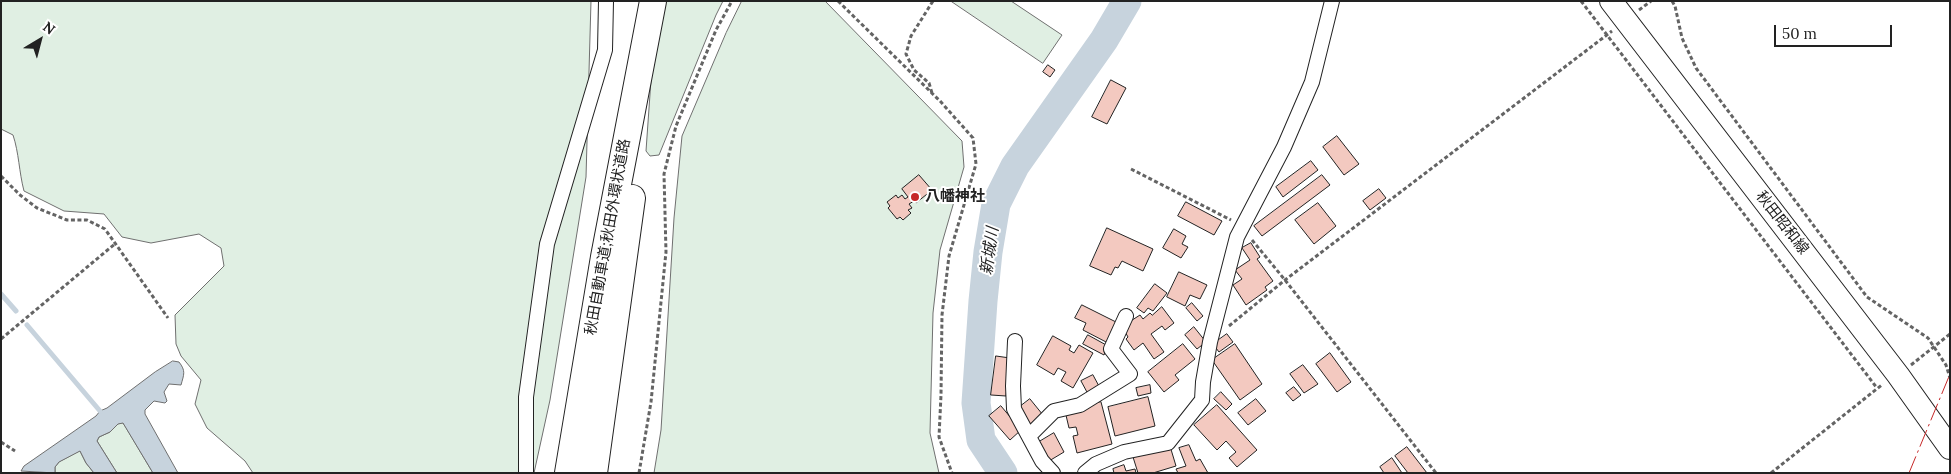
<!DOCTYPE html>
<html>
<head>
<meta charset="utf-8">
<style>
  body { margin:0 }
  #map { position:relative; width:1951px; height:474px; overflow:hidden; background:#fff; font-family:Lora,serif }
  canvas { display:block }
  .frame { position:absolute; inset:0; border:2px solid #222; pointer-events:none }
  .north { position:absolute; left:15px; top:15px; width:50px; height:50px; -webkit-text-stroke:4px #fff; paint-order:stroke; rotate:37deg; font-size:14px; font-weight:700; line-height:20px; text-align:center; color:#222 }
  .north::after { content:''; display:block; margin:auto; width:18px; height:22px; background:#222; clip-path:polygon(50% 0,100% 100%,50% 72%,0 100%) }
  .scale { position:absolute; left:1774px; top:25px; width:118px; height:22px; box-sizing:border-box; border:2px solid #222; border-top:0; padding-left:6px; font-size:15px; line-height:18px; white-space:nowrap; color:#222; -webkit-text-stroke:4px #fff; paint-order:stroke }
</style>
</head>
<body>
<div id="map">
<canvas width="1951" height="474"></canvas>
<div class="frame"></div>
<div class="north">N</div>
<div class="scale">50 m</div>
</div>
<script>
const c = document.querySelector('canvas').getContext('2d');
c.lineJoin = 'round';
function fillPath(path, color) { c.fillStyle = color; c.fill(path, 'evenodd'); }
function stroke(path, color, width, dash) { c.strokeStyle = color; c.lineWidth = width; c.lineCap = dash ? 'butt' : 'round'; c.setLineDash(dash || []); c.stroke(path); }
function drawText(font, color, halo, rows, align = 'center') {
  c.font = font + ' Lora,"Noto Sans JP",serif'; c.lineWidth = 4; c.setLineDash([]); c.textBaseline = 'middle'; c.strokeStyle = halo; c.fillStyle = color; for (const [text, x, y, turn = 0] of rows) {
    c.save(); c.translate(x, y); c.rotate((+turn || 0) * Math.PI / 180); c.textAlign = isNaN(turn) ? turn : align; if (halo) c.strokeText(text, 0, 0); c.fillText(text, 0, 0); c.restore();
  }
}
const green = new Path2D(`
  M1,1h590l-5,176 -36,223 -16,73h-281l-8,-12 -38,-33 -12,-24 6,-24 -20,-24 -5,-12 -1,-29 49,-49 -3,-18 -22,-14 -48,9 -29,-6 -18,-23 -40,-3 -40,-20c-5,-19 -5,-38 -11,-56l-12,-6z
  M664,1h59l-7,14 -57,140 -9,1 -4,-5 5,-71z
  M742,1h83l137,140 2,26 -24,83 -7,63 -3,120 9,40h-285l7,-43 13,-212 8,-82 44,-103z
  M951,1h60l51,34 -19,28z
  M123,423l2,3 28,47h-36l-20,-32 2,-4 11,-5 8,-8z
  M80,451l6,12 8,10h-39v-6l4,-5z`);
const water = new Path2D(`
  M173,361l6,1c7,9 5,12 2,23l-12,-1 -5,8 3,9 -2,2 -11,-2 -9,9v4l33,59h-25l-30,-50 -5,1 -8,8 -11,5 -2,4 20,32h-23l-8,-10 -6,-12 -21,11 -4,5v6l-34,-2 3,-5 72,-50 4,-5 7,-3 48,-36z`);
const stream = new Path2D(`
  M1,294l15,17
  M27,325l73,86`);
const river = new Path2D(`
  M1003,473l-22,-33 -5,-37 7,-102 5,-49 8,-48 19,-38 89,-126 23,-39`);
const building = new Path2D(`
  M1048,65l7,5 -5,7 -7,-5z
  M1111,80l15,8 -19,36 -15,-7z
  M1337,136l22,28 -15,11 -21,-28z
  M1311,161l7,9 -35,27 -7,-10z
  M919,175l13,15 -16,13 -2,-2 -5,3 3,4 -4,2 3,3 -8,7 -3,-3 -3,2 -9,-11 2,-2 -3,-4 9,-7 2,3 4,-3 3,4 3,-2 -6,-8z
  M1322,175l8,10 -68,51 -8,-10z
  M1379,189l7,9 -16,12 -7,-9z
  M1186,202l36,19 -8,14 -36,-19z
  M1318,203l18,23 -22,18 -19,-24z
  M1107,228l46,21 -10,22 -21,-10 -4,7 -3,-1 -4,8 -21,-9z
  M1174,229l12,7 -4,8 6,3 -7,11 -18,-10z
  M1251,243l9,14 -3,2 16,22 -8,6 2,3 -21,15 -13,-20 9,-6 -7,-9 15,-10 -8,-12z
  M1179,272l28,13 -7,14 -10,-4 -5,11 -18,-9z
  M1155,284l12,9 -14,18 -5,-3 -4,5 -7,-5z
  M1192,303l11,13 -6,5 -11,-13z
  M1082,305l36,18 -10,20 -25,-13 3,-7 -11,-5z
  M1162,307l12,16 -9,7 -3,-4 -11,8 13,18 -10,7 -11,-16 -9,7 -8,-11 2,-2 -4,-7 2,-6 14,-9 3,4 7,-6 2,2z
  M1194,327l12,15 -9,7 -12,-14z
  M1227,334l6,8 -14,10 -6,-8z
  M1088,335l20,11 -4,9 -21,-11z
  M1053,336l18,10 -2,4 5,3 5,-8 14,8 -20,35 -12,-7 5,-9 -8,-4 -4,7 -17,-10z
  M1183,344l12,15 -20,16 4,5 -15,12 -16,-20z
  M1235,344l27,40 -22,16 -28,-40z
  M1330,353l21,29 -14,10 -21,-28z
  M996,356l14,2 -4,38 -15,-1z
  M1303,365l15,19 -14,9 -14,-19z
  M1093,375l7,13 -12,6 -7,-13z
  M1150,385l1,8 -13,3 -2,-8z
  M1294,387l7,8 -8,6 -7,-8z
  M1221,392l11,12 -6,6 -12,-11z
  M1148,397l7,29 -40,10 -7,-29z
  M1030,399l13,16 -12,11 -14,-17z
  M1256,399l10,12 -18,14 -10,-12z
  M1101,402l11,42 -35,9 -4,-17 5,-1 -2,-8 -7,1 -4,-17z
  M1217,405l40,45 -20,17 -8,-9 7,-6 -10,-11 -9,9 -23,-25z
  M1001,406l20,24 -11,10 -21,-24z
  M1054,433l10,19 -15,9 -10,-19z
  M1189,445l7,16 4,-2 8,14h-30l-2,-4 10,-3 -7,-18z
  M1170,446l6,20 -23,7h-15l-5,-16z
  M1407,447l20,26h-19l-13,-17z
  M1392,458l10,15h-18l-4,-6z
  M1124,465l2,6 9,-2 1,4h-22l-1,-4z`);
const path = new Path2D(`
  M838,1l102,100 33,37 3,26 -27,92 -7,59 -1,80 -2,42 13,36
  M1581,1l296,387
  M1672,1l3,5 7,32 14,30 171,229 61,41 18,27 4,13
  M1639,10l12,-9
  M932,93l-3,-10 -15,-13 -8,-16 5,-18 22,-35
  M1131,169l100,51
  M1,176l19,19 17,13 30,12h20l18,9 63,89
  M1252,240l33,40 151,193
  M1229,326l56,-46 327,-249
  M1,339l115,-96
  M1911,365l39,-31
  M1,442l14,9
  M639,473l12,-71 15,-150 -2,-78 12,-48 40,-96 16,-29
  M1771,473l112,-89`);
const minor = new Path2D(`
  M1015,341l-2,45 1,23 28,52 11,12
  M1029,436l25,-25 26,-6 50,-31 -19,-25 15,-33
  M526,473v-76l21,-153 58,-194 1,-49
  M1085,473l11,-9 28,-12 44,-9 34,-43 1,-18 7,-40 27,-105 47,-90 28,-65 20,-81`);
const primary = new Path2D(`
  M1611,1l287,374 52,73`);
const motorway = new Path2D(`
  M568,473l36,-216 49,-256
  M594,473l38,-275`);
const power = new Path2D(`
  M1909,473l41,-99`);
const markers = [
  [915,197,5,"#c62828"]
];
const poiNames = [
  ["八幡神社",925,197]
];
const streetNames = [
  ["秋田昭和線",1782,223,52],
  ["秋田自動車道;秋田外環状道路",608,237,-80]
];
const waterNames = [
  ["新城川",990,251,-82]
];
fillPath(green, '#e0efe3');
stroke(green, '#6f6f6f', 1);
fillPath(water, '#c7d3dd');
stroke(water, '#6f6f6f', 1);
stroke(stream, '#c7d3dd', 5);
stroke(river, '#c7d3dd', 29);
fillPath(building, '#f3c9c0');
stroke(building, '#222', 1);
stroke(minor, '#222', 16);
stroke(primary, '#222', 24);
stroke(motorway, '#222', 28);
stroke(path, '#646464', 3, [4, 2.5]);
stroke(minor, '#fff', 14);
stroke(primary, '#fff', 22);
stroke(motorway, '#fff', 26);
stroke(power, '#c62828', 1, [18, 4, 2.5, 4]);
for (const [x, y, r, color] of markers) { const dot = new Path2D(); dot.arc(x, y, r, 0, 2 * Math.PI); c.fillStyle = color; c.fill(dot); stroke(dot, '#fff', 2); }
drawText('bold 15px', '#222', '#fff', poiNames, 'left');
drawText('15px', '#222', '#fff', streetNames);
drawText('italic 16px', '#222', '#fff', waterNames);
</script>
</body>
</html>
